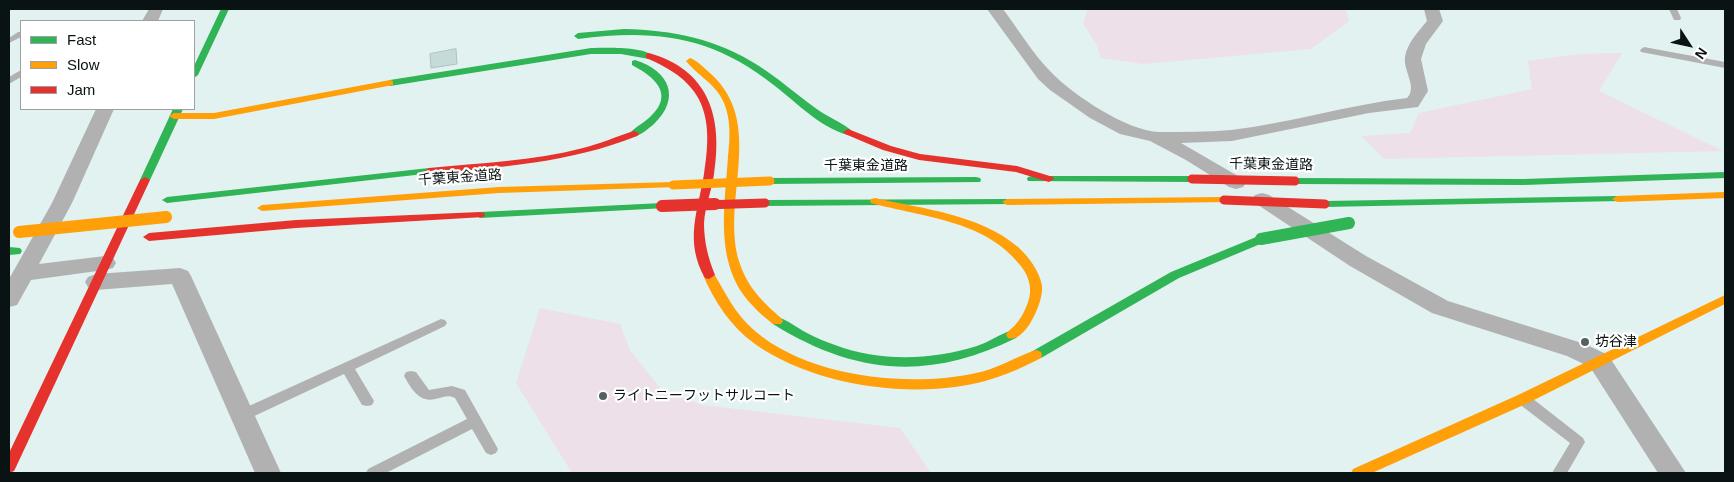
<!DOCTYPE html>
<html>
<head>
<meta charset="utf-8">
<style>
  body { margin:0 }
  #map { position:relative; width:1734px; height:482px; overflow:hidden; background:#e1f2f1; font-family:Helvetica,sans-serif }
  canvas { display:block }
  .frame { position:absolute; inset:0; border:10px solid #091313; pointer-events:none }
  .legend { position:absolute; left:20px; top:20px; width:175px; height:90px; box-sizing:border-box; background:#fff; border:1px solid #9da1a1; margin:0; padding:6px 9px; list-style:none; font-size:15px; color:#091313 }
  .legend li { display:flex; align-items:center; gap:10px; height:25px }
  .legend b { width:25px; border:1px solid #9da1a1 }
  .north { position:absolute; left:1664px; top:20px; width:50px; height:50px; -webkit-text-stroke:4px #fff; paint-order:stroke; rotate:125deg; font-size:14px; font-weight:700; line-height:20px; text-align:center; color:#091313 }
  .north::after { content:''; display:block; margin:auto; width:18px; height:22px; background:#091313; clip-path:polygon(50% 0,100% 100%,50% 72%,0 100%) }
</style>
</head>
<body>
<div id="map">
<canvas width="1734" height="482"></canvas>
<div class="frame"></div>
<ul class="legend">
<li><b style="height:6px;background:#30b455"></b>Fast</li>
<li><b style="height:6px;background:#ff9f0a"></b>Slow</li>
<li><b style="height:6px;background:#e5322d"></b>Jam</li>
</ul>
<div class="north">N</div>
</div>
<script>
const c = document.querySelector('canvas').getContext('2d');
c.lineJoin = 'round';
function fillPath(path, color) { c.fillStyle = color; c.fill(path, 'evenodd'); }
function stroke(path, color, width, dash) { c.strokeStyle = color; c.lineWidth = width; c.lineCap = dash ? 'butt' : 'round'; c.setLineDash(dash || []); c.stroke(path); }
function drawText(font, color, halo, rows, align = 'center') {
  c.font = font + ' Helvetica,"Noto Sans JP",sans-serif'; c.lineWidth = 4.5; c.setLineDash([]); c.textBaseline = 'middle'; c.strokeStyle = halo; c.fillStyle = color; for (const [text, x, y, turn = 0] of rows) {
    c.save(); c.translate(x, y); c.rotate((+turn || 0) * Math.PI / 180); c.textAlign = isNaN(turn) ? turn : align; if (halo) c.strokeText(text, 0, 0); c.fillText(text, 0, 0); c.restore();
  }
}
const green = new Path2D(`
  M1088,9h258l3,12 -38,28 -168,15 -42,-6 -4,-13 -14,-21z
  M1622,53l-23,38 124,60 -339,8 -23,-23 49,-3 9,-20 113,-24 -4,-28 51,-7z
  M540,308l80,16 10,26 30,38 42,17 198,23 31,45h-359l-56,-90z`);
const building = new Path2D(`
  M456,49l1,15 -26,4 -1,-14z`);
const lane = new Path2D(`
  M1669,9h8l4,9 -1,2h-6z
  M18,32h3v5l-12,6v-5z
  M1644,47l81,15v6l-84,-16 -1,-2z
  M21,70v7l-12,7v-7z
  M441,319l4,1 2,3 -2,3 -90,43 19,32 -2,4 -5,1 -5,-1 -18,-31 -96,45 -5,1 -5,-1 -2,-4 2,-4z
  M411,371l5,1 13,18 23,-4 13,4 33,59 -2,4 -5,2 -5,-2 -14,-24 -86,44h-20l2,-4 99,-50 -12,-21c-8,-4 -12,0 -20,1 -16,4 -24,-11 -31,-23l2,-4z
  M1523,394l5,1 55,43 2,4 -18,31h-15l18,-30 -52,-40 -2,-4 2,-4z`);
const street = new Path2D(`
  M149,9h14l-5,12h-16z
  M987,9h16c15,20 30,45 48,63 22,23 76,59 108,60 24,0 49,0 72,-2 59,-7 117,-25 176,-32 11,-11 -4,-27 -2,-41 2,-14 14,-26 22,-36l-3,-12h15l4,12 -17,23 -5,15 7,32 -10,16 -49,6 -137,28 -51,2 62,36 3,4 -3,4 -7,2 -7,-2 -43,-27 -36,-19 -30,-7 -30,-16 -40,-28 -12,-11z
  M96,109h18l-42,94 -33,61 66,-8 8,2 3,5 -3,5 -8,2 -74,10 -14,25 -8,2v-28l43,-76z
  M1262,193l7,2 97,61 82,45 137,43 23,11 78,118h-28l-68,-106 -23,-11 -135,-43 -82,-47 -95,-63 -3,-4 3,-4z
  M180,268l8,3 3,5 90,197h-26l-83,-189 -76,6 -8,-3 -3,-5 3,-5 8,-3z`);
const fast = new Path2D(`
  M221,9h8l-31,66 -4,3v-12z
  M624,29c48,1 94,10 135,37 19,12 37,28 55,41 11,9 30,16 39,25l-5,3c-27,-7 -51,-32 -73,-49 -63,-50 -119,-57 -197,-47l-4,-3 4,-3z
  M591,48c16,0 50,-2 62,8l-4,3 -28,-5h-30l-201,32 -5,-3 5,-3z
  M635,60c35,11 46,38 19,64 -6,5 -13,11 -20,13l-5,-3c6,-7 15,-11 22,-18 24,-23 2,-40 -19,-51v-4z
  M173,109h10l-33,71 -5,3 -4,-1 -1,-2z
  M429,168l4,1 1,2 -1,2 -266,30 -5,-3 5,-3z
  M1725,172v6l-201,7 -229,-1 -5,-3 5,-3 229,1z
  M1032,176h160l5,3 -5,3 -164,-1 -1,-2 1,-2z
  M976,177l4,1 1,2 -1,2 -210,2 -5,-3 5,-3z
  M1617,196l4,1 1,2 -1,2 -296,6 -5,-3 5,-3z
  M1007,199l4,1 1,2 -1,2 -246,2 -5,-3 5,-3z
  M662,203l4,1 1,2 -1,2 -186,10 -5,-3 5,-3z
  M1261,235l4,1 2,3 -2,3 -86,36 -138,80h-10l-1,-3 1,-3 140,-80z
  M9,247l11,1 2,3 -2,3 -11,1z
  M777,317c11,3 20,11 30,16 9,5 19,9 28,12 45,17 97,15 142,1 12,-4 23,-12 35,-16l4,2 2,3 -2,3c-87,43 -161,37 -243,-14l-2,-3 2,-3z`);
const slow = new Path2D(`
  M690,58c8,3 15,11 21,16 56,51 8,128 29,190 8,24 23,38 41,54l2,3 -2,3h-8c-7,-6 -14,-11 -20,-18 -40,-41 -28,-99 -25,-150 2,-17 3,-37 -4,-53 -8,-19 -26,-27 -38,-42z
  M390,80l3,1v4l-179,34h-40l-5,-3 5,-3h40z
  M673,182l5,3 -1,2 -178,6 -237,18 -5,-3 5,-3 237,-18z
  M1725,192v6l-108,4 -5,-3 5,-3z
  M1224,197l5,3 -1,2 -221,3 -5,-3 5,-3z
  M875,198c48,11 104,16 143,49 11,10 22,25 24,39 2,15 -17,58 -34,52l-2,-3c2,-5 7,-7 10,-11 7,-8 13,-21 14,-31 1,-11 -4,-21 -10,-28 -35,-45 -98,-48 -149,-62l-1,-2 1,-2z
  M709,271l4,1c13,22 22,42 42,59 53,46 154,57 221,42 21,-4 39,-16 60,-23l5,2 1,3 -1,3c-21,11 -42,20 -64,25 -69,16 -164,2 -222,-39 -24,-17 -41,-43 -52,-69z
  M1725,295v9l-197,99 -156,70h-21l2,-4 165,-74z`);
const jam = new Path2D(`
  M649,53c60,17 74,64 65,121 -2,16 -9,32 -10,49 0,18 4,35 11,52l-6,4 -4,-1c-21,-37 -7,-67 -1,-104 10,-60 0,-92 -58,-116v-4z
  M848,129l43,17 29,8 97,12 36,11 1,2 -5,3 -33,-10 -97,-12 -36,-10 -38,-16 -2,-2z
  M634,131l3,1 2,2 -2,2c-67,27 -137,31 -208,38l-5,-3 5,-3c51,-5 104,-7 154,-20 17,-4 34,-12 51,-17z
  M145,177l5,3 -134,287 -2,4 -5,2v-20l131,-273z
  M480,212l4,1 1,2 -1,2 -188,11 -147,13 -6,-4 6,-4 147,-13z`);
const fastBridge = new Path2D(`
  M1261,239l88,-16`);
const slowBridgeFar1 = new Path2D(`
  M673,185l97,-4`);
const slowBridge = new Path2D(`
  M19,232l147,-15`);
const jamBridgeFar1 = new Path2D(`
  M1192,179l103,2
  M1224,200l101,4
  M673,206l92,-3`);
const jamBridge = new Path2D(`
  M662,206l53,-2`);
const markers = [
  [1585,342,5,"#556161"],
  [603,396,5,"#556161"]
];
const streetNames = [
  ["千葉東金道路",1271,165,1],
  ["千葉東金道路",866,166],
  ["千葉東金道路",460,178,-4]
];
const poiNames = [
  ["坊谷津",1595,342],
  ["ライトニーフットサルコート",613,396]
];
fillPath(green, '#eee0e8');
fillPath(building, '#c5dbda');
stroke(building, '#b2bfbe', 1);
fillPath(lane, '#b1b1b2');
fillPath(street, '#b1b1b2');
fillPath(fast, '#30b455');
fillPath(slow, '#ff9f0a');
fillPath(jam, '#e5322d');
stroke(fastBridge, '#30b455', 12);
stroke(slowBridgeFar1, '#ff9f0a', 9);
stroke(slowBridge, '#ff9f0a', 12);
stroke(jamBridgeFar1, '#e5322d', 9);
stroke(jamBridge, '#e5322d', 12);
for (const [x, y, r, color] of markers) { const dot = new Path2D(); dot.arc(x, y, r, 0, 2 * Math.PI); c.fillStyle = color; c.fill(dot); stroke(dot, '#fff', 2); }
drawText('14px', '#091313', '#fff', streetNames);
drawText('14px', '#091313', '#fff', poiNames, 'left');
</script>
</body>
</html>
